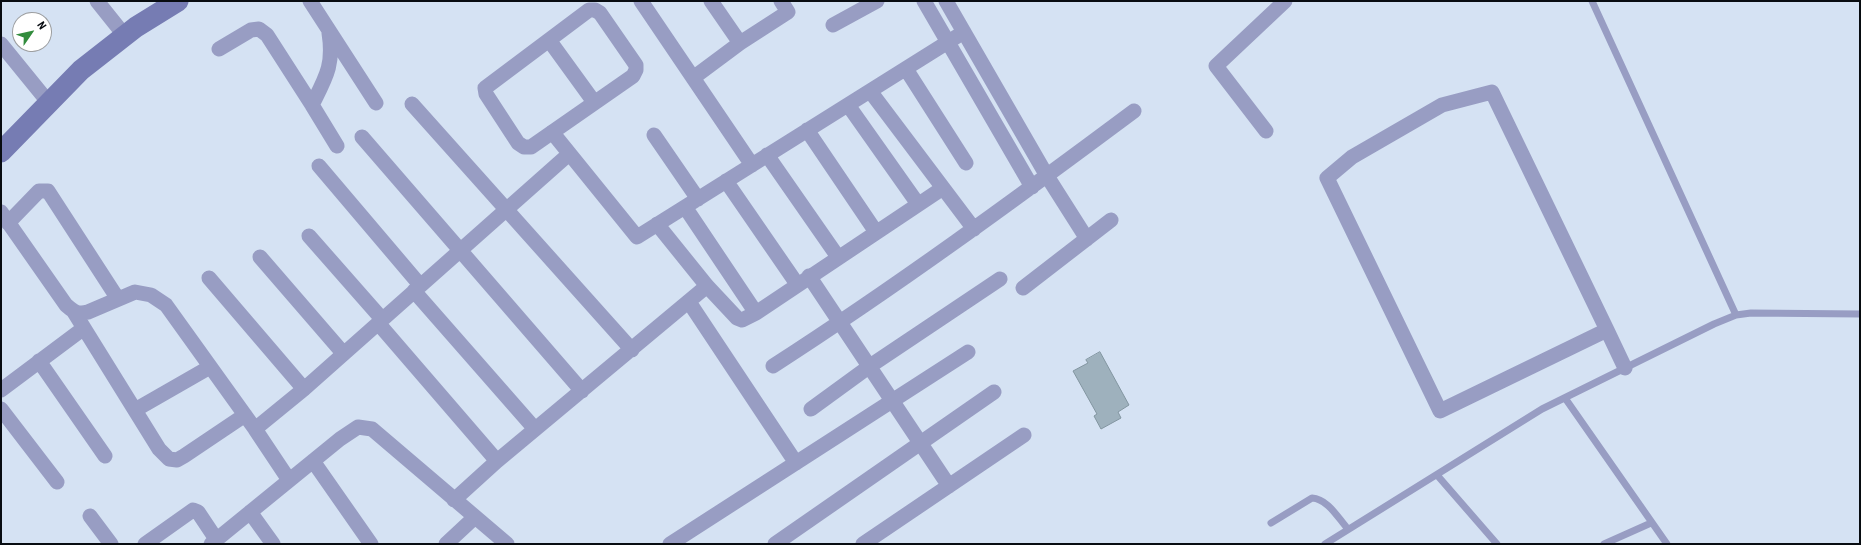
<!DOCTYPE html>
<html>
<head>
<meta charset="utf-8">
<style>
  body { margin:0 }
  #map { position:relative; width:1861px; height:545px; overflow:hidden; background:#d5e2f3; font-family:"Roboto Condensed",sans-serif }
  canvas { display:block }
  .frame { position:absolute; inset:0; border:2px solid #080c11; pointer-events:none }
  .north { position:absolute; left:12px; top:12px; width:40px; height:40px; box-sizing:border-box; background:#fff; border:1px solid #9c9ea0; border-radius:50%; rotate:56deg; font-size:11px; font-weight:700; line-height:16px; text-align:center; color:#080c11 }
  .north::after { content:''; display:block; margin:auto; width:14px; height:18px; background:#328c3d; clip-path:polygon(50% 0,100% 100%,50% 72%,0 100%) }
</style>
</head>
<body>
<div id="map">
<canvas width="1861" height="545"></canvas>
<div class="frame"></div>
<div class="north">N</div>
</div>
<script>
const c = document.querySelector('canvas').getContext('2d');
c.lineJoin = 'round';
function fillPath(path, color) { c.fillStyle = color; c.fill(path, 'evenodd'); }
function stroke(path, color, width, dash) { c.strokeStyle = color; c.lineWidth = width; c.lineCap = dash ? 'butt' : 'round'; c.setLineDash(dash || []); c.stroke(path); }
const building = new Path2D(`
  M1100,352l29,53 -11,7 3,6 -20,11 -7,-13 3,-2 -24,-43 15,-8 -2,-3z`);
const lane = new Path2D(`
  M1592,1l144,314
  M1565,398l102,146
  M1437,475l60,69
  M1271,523l41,-25c16,1 26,20 36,31
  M1325,544l217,-135 172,-85 22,-9 15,-2 109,1
  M1604,544l47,-21`);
const street = new Path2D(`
  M97,1l28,35
  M310,1l66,102
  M641,1l111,164
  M711,1l29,42
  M924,1l108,186
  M946,1l101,175 40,63
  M589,10h6l5,3 36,52v5l-3,6 -102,71h-7l-6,-4 -32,-49 -1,-6z
  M833,25l44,-24
  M549,40l45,62
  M1,44l48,59
  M219,49l32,-19 8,-1 8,6 45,70 25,41
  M906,69l60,94
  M693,78l47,-35 48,-31 -7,-11
  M870,91l104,138
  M412,104l220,246
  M312,105c14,-28 22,-40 17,-72
  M848,105l70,99
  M807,130l69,102
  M1266,131l-50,-65 69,-65
  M552,132l85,105 327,-205
  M654,135l44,64
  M362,137l220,254
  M767,155l71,102
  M319,166l101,119
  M726,181l71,103
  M685,207l71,106
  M1,212l65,93c8,7 12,10 22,7l47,-20 16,3 15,10 89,124 34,51
  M8,223l31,-32h9l70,108
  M657,224l50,62 30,32 5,2 14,-7 187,-125
  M309,236l73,83
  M260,257l83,96
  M809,276l140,210
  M209,278l95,111
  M1023,288l88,-68
  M414,291l121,138
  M689,302l107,161
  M74,312l85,137 10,10 8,1 7,-4 61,-41
  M378,323l119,138
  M1607,330l-167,81 -113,-233 25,-21 90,-52 50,-13 115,238 18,38
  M39,361l66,95
  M773,366c124,-80 243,-167 361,-255
  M1,390l83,-62
  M1,409l56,73
  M811,409l59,-43 130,-87
  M135,410l75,-43
  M255,429l49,-40 265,-235
  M313,461l58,83
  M454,500l43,-39 210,-175
  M250,512l23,32
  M90,516l21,28
  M145,544l48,-34 5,2 18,27
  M211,544l129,-105 18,-12 14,2 135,115
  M446,544l29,-27
  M670,544l298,-192
  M775,544l219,-152
  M863,544l161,-109`);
const secondary = new Path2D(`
  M1,152l80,-82 55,-43 42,-26`);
fillPath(building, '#9eb1bd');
stroke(building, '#8295a0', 1);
stroke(lane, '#989dc3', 7);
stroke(street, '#989dc3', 15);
stroke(secondary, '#767cb3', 21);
</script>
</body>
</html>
